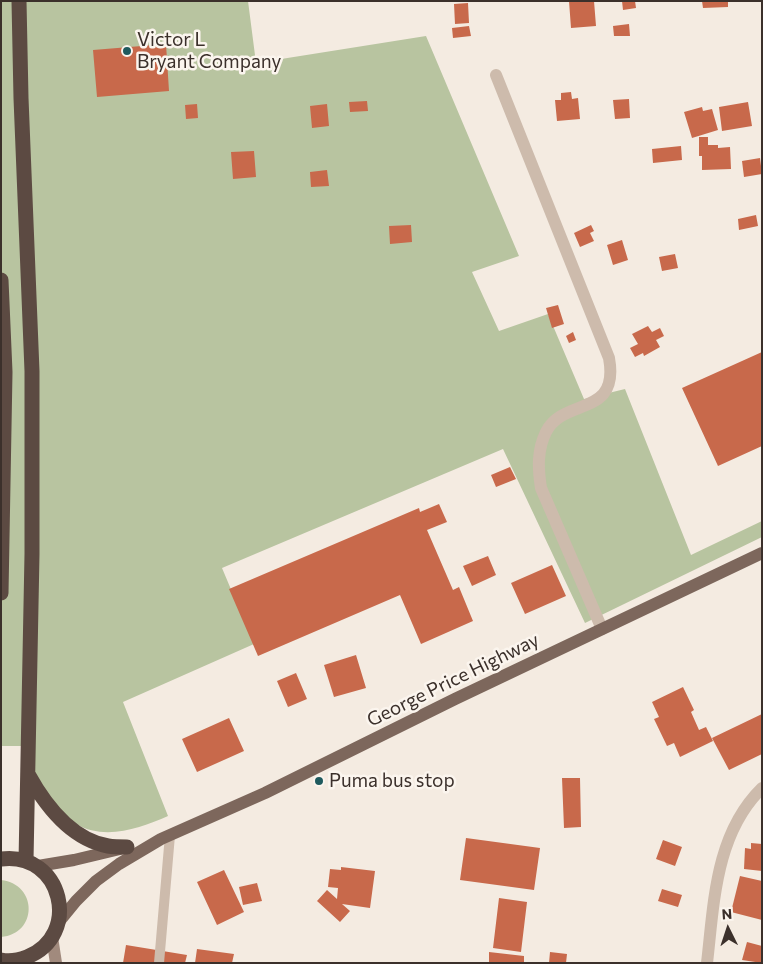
<!DOCTYPE html>
<html>
<head>
<meta charset="utf-8">
<style>
  body { margin:0 }
  #map { position:relative; width:763px; height:964px; overflow:hidden; background:#f4ebe1; font-family:Commissioner,sans-serif }
  canvas { display:block }
  .frame { position:absolute; inset:0; border:2px solid #3b302b; pointer-events:none }
  .north { position:absolute; left:703px; top:904px; width:50px; height:50px; -webkit-text-stroke:4px #fbf5ee; paint-order:stroke; rotate:356deg; font-size:14px; font-weight:700; line-height:20px; text-align:center; color:#3b302b }
  .north::after { content:''; display:block; margin:auto; width:18px; height:22px; background:#3b302b; clip-path:polygon(50% 0,100% 100%,50% 72%,0 100%) }
</style>
</head>
<body>
<div id="map">
<canvas width="763" height="964"></canvas>
<div class="frame"></div>
<div class="north">N</div>
</div>
<script>
const c = document.querySelector('canvas').getContext('2d');
c.lineJoin = 'round';
function fillPath(path, color) { c.fillStyle = color; c.fill(path, 'evenodd'); }
function stroke(path, color, width, dash) { c.strokeStyle = color; c.lineWidth = width; c.lineCap = dash ? 'butt' : 'round'; c.setLineDash(dash || []); c.stroke(path); }
function drawText(font, color, halo, rows, align = 'center') {
  c.font = font + ' Commissioner,sans-serif'; c.lineWidth = 5; c.setLineDash([]); c.textBaseline = 'middle'; c.strokeStyle = halo; c.fillStyle = color; for (const [text, x, y, turn = 0] of rows) {
    c.save(); c.translate(x, y); c.rotate((+turn || 0) * Math.PI / 180); c.textAlign = isNaN(turn) ? turn : align; if (halo) c.strokeText(text, 0, 0); c.fillText(text, 0, 0); c.restore();
  }
}
const green = new Path2D(`
  M1,1h247l8,62 170,-27 93,220 -47,16 27,59 49,-17 36,85 41,-10 66,166 71,-34v16l-177,86 -82,-174 -281,119 32,76 -131,58 45,114c-27,12 -63,25 -92,8 -13,-7 -32,-27 -44,-37l-5,-41h-26z
  M1,880c37,4 37,54 0,57z`);
const building = new Path2D(`
  M569,1h25l2,25 -25,2z
  M622,1h13l1,7 -13,2z
  M702,1h26v6l-25,1z
  M468,3l1,20 -14,1 -1,-20z
  M629,24l1,12h-16l-1,-10z
  M469,26l2,10 -18,2 -1,-10z
  M166,44l3,47 -72,6 -4,-47z
  M571,92l1,7 6,-1 2,21 -23,2 -2,-21h6v-7z
  M629,99l1,19 -15,1 -2,-19z
  M367,101l1,10 -18,1 -1,-10z
  M748,102l4,24 -30,5 -3,-24z
  M197,104l1,14 -12,1 -1,-14z
  M327,104l2,22 -17,2 -2,-22z
  M702,107l1,4 9,-2 6,21 -26,8 -8,-26z
  M699,137h9v8h10v3l12,-1 1,22 -29,1v-14h-3z
  M681,146l1,14 -29,3 -1,-14z
  M254,151l2,26 -23,2 -2,-27z
  M760,158l2,16 -18,3 -2,-16z
  M327,170l2,16 -18,1 -1,-15z
  M756,215l2,11 -19,4 -1,-11z
  M411,225l1,17 -22,2 -1,-18z
  M591,225l3,6 -4,2 4,8 -14,6 -6,-14z
  M622,240l6,20 -15,5 -6,-20z
  M675,254l3,14 -16,3 -3,-14z
  M558,305l6,19 -12,4 -6,-20z
  M648,326l4,6 8,-4 4,8 -8,4 4,7 -16,9 -1,-3 -8,4 -5,-9 8,-4 -6,-10z
  M573,332l3,8 -7,3 -3,-7z
  M762,352v94l-44,20 -36,-78z
  M510,467l6,12 -20,8 -5,-12z
  M439,504l8,18 -20,8 26,60 6,-3 14,34 -52,23 -21,-49 -142,61 -29,-67 190,-81 1,4z
  M488,556l8,19 -24,11 -9,-20z
  M552,565l14,31 -41,18 -14,-31z
  M356,655l10,33 -32,9 -10,-32z
  M296,673l11,26 -19,8 -11,-26z
  M683,687l11,23 -3,2 8,18 7,-3 7,14 -33,16 -6,-14 -7,3 -13,-27 5,-2 -7,-15z
  M762,714v40l-33,16 -17,-32z
  M229,718l15,33 -47,21 -15,-33z
  M562,778h18l1,49 -17,1z
  M466,838l74,10 -6,42 -74,-10z
  M663,840l19,7 -7,19 -19,-7z
  M751,843l11,1v27l-18,-2 1,-21 6,1z
  M341,867l34,4 -5,37 -28,-4 8,7 -10,11 -23,-21 10,-11 10,9 1,-11 -10,-1 2,-18 11,1z
  M224,870l20,42 -27,13 -20,-43z
  M740,876l22,5v39l-31,-8z
  M257,883l5,18 -19,4 -4,-18z
  M662,889l20,6 -4,12 -20,-6z
  M499,898l28,4 -6,50 -28,-4z
  M747,942l15,4v17l-20,-3z
  M126,945l61,10 -2,8h-62z
  M197,949l37,5 -2,9h-37z
  M489,952l35,4v7l-35,-1z
  M550,952l17,2 -1,9h-17z`);
const lane = new Path2D(`
  M159,963l11,-128`);
const street = new Path2D(`
  M496,75l113,283c11,60 -46,39 -63,74 -9,18 -8,37 -5,56l61,141
  M707,963c7,-60 8,-129 55,-175`);
const secondary = new Path2D(`
  M52,937l4,26`);
const primary = new Path2D(`
  M38,866l36,-6 46,-11
  M58,923l18,-22 20,-20 23,-17 42,-25 104,-46 190,-94 307,-146`);
const highway = new Path2D(`
  M19,1l2,97 11,273v183l-6,307
  M1,280l4,92 -4,221
  M28,774c17,31 42,65 80,72 6,1 13,1 19,1
  M1,859c62,-8 81,77 26,98 -8,3 -17,5 -26,3`);
const markers = [
  [127,51,5,"#1f5a5e"],
  [319,781,5,"#1f5a5e"]
];
const poiNames = [
  ["Victor L",137,40],
  ["Bryant Company",137,62],
  ["Puma bus stop",329,781]
];
const streetNames = [
  ["George Price Highway",453,680,-26]
];
fillPath(green, '#b8c4a0');
fillPath(building, '#c8694b');
stroke(lane, '#cdbbac', 10);
stroke(street, '#cdbbac', 12);
stroke(secondary, '#a18a7d', 12);
stroke(primary, '#7d675c', 12);
stroke(highway, '#5c4a42', 15);
for (const [x, y, r, color] of markers) { const dot = new Path2D(); dot.arc(x, y, r, 0, 2 * Math.PI); c.fillStyle = color; c.fill(dot); stroke(dot, '#fbf5ee', 2); }
drawText('19px', '#3b302b', '#fbf5ee', poiNames, 'left');
drawText('19px', '#3b302b', '#fbf5ee', streetNames);
</script>
</body>
</html>
